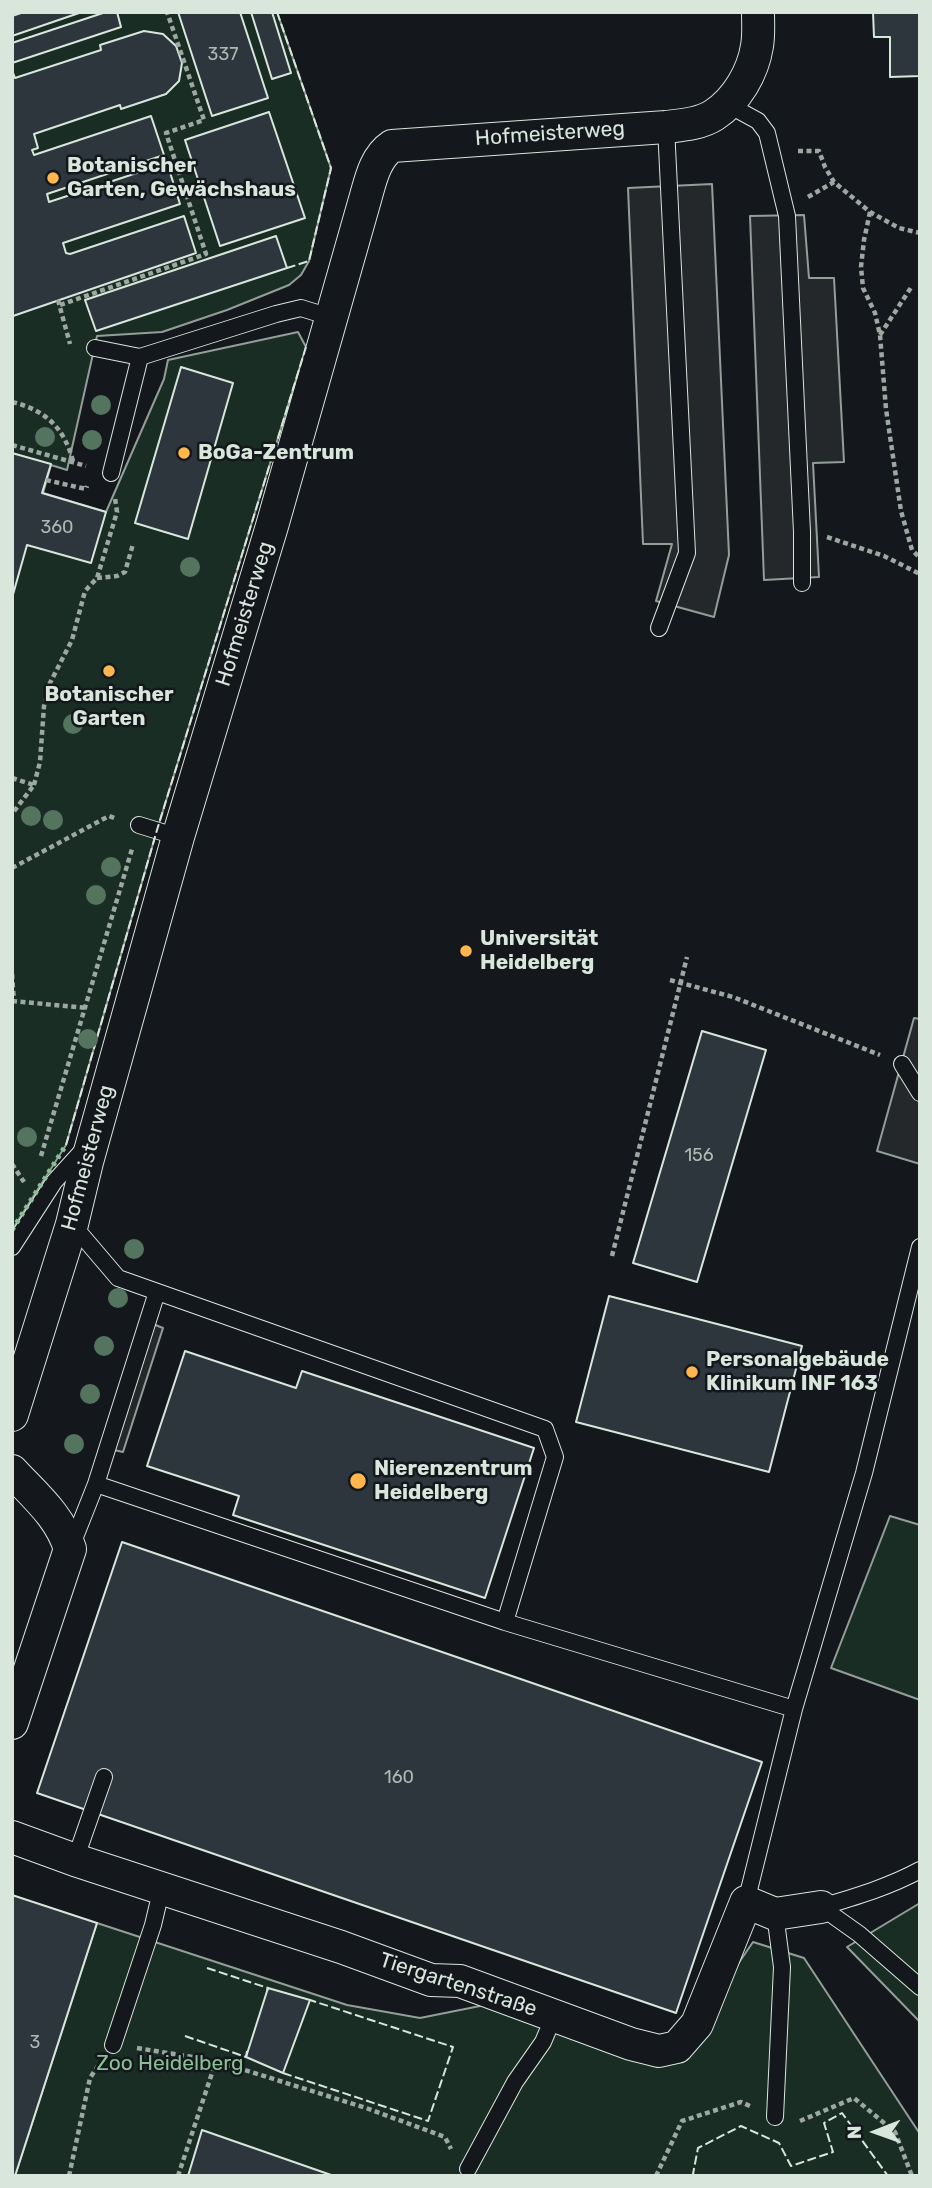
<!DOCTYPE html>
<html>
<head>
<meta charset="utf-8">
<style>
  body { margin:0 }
  #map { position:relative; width:932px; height:2188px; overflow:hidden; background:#14181c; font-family:Rubik,sans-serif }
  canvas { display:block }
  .frame { position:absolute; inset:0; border:14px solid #d8e6dc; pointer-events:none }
  .north { position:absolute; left:841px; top:2097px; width:70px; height:70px; -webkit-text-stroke:5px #14181c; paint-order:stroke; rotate:269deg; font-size:19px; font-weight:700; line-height:28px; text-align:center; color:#d8e6dc }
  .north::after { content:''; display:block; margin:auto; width:24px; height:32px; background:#d8e6dc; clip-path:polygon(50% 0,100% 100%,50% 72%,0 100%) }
</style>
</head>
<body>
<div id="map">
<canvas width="932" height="2188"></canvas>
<div class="frame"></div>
<div class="north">N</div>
</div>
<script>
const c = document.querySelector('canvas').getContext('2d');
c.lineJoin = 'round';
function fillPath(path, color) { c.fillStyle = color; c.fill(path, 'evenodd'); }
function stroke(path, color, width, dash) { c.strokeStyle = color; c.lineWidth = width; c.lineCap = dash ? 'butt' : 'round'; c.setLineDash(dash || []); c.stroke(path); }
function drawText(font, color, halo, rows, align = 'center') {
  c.font = font + ' Rubik,sans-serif'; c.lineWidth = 5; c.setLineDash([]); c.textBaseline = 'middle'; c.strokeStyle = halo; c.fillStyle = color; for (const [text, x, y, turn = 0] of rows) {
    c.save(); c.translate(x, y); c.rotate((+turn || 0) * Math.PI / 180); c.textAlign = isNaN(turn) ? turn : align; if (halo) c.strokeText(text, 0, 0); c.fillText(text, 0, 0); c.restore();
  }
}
const green = new Path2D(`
  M12,12h265l54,156 -22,93 -8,14 -12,10 -62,25 -65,22 -65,4 -30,134 -16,-5 -8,28 63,19 58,-133 4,-19 130,-28 8,15 -149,483 -91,315 -54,85z
  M890,1516l30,9v175l-89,-32z
  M920,1903v119l-73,-75z
  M97,1923l250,82 73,13 65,-13 169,51 43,-32 56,-82 51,16 116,176v42h-905z`);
const parking = new Path2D(`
  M712,184l17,371 -15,62 -58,-16 16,-57h-29l-15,-356z
  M804,215l5,63h25l10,184 -31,1 6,114 -55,3 -14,-364z
  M914,1018l6,1v145l-43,-13z
  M153,1324l10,4 -40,124 -9,-2z`);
const building = new Path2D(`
  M24,12h58l-70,24v-20z
  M106,12h11l4,15 -109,36v-20z
  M178,12h62l28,86 -56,18z
  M251,12h21l19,61 -19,6z
  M873,12h47v64l-30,1v-40h-16z
  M144,31l19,3 13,12 6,17 -3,18 -13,13 -45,15 -1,-4 -86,29 4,14 -6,2 2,5 117,-39 13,39 -117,39 2,8 118,-39 13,41 -117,39 3,10 4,1 114,-38 12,37 -183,63 -1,-246 3,8 86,-28 -1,-5z
  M269,112l36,106 -85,28 -35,-106z
  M276,236l11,32 -191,63 -11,-31z
  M181,367l52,16 -45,156 -53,-16z
  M12,453l39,11 -9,29 64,19 -15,51 -64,-18 -15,53z
  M702,1031l64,19 -69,232 -64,-19z
  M609,1296l193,50 -33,126 -193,-50z
  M185,1351l111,37 6,-17 232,77 -49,150 -252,-83 6,-19 -92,-30z
  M122,1542l640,220 -86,251 -639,-220z
  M12,1895l85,28 -82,253h-3z
  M268,1988l42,12 -27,73 -37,-16z
  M202,2130l132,46h-146z`);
const path = new Path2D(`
  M798,151h21l6,16 9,15 36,30 29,16 21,5
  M808,197l26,-15
  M870,212l-6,28 -3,27 2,21 12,25 5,22 6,74 15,102 11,39 8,8
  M58,300l12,44
  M60,305l146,-51 -40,-121 38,-13 -37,-108
  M880,335l32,-49
  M12,402c34,8 52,26 61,59
  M12,445l74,21
  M46,480l40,9 1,-3
  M827,537l57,19 36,18
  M97,578l20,-2 8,-4 8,-28
  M12,778l22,7 -22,29
  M34,785l6,-23 4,-56 6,-23 22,-43 13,-49 12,-13 20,-66 -2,-14
  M12,868l97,-52 8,3
  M12,974l2,27
  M670,980l63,17 147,58
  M12,1001l75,7
  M41,1156l91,-307
  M12,1164l12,18
  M612,1256l75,-299
  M137,2048l79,13 150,47 79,29 6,12
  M800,2121l54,-23 41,34 17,44
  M69,2176l21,-98 8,-12
  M178,2176l38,-115
  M656,2176l26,-55 59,-19 9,4`);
const lane = new Path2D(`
  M727,104l31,17 9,12 20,83 15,316v51
  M95,348l45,9 136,-43 25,-6 29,9
  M111,473l29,-116
  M659,628l28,-75 -21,-426
  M139,825l39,12
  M902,1064l18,29
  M72,1224l46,54 427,151 10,28 -50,165 -409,-138
  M12,1247l42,-65 29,-32
  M71,1547l25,-63 61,-192
  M505,1622l289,87
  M75,1860l29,-83
  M746,1902l48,-193 70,-236 56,-226
  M821,1907l38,27 61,53
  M821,1907c33,-10 68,-20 99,-37
  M775,1914l7,53 -7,150
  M113,2045l40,-120 9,-38
  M468,2169l47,-87 28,-40 11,-26`);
const street = new Path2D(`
  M12,1415l60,-191 15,-62 91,-325 94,-311 92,-323c6,-20 10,-45 28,-57l274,-19c16,-2 34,-3 48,-12 23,-15 39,-43 43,-69 2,-11 1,-23 1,-34
  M12,1471c23,25 48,45 58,78l-58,174
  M12,1837l63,23 266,87 90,33 29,1 171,63 28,7 18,-4 20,-23 49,-122 29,12 46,-7`);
const hedge = new Path2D(`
  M12,1230l54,-85`);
const fence = new Path2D(`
  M277,12l54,156 -22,93 -22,7
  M66,1145l91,-315 149,-483
  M207,1968l61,20 -1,3
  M185,2036l61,21 1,-6
  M283,2073l145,48 25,-74 -143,-47
  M695,2176l-2,-2 5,-26 43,-22 38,17 12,23 42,-14 -9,-29 18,-10 46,63`);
const trees = [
  [101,405],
  [45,437],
  [92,440],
  [190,567],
  [73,724],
  [31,816],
  [53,820],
  [111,867],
  [96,895],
  [88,1039],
  [27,1137],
  [134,1249],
  [118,1298],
  [104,1346],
  [90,1394],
  [74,1444]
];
const markers = [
  [53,178,7,"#ffb74d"],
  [184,453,7,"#ffb74d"],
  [109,671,7,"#ffb74d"],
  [466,951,7,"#ffb74d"],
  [692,1372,7,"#ffb74d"],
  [358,1481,9,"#ffb74d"]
];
const numberNames = [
  ["337",223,55],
  ["360",57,528],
  ["156",699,1156],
  ["160",399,1778],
  ["3",35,2043]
];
const streetNames = [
  ["Hofmeisterweg",550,134,-4],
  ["Hofmeisterweg",245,614,-73],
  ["Hofmeisterweg",88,1158,-75],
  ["Tiergartenstraße",458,1985,18]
];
const poiNames = [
  ["Botanischer",67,166],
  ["Garten, Gewächshaus",67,190],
  ["BoGa-Zentrum",198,453],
  ["Botanischer",109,695,"center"],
  ["Garten",109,719,"center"],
  ["Universität",480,939],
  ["Heidelberg",480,963],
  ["Personalgebäude",706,1360],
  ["Klinikum INF 163",706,1384],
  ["Nierenzentrum",374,1469],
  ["Heidelberg",374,1493]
];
const parkNames = [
  ["Zoo Heidelberg",170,2064]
];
fillPath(green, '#1a2d24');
stroke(green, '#939e99', 2);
fillPath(parking, '#24282b');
stroke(parking, '#939e99', 2);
fillPath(building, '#2c363c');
stroke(building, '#d8e6dc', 2);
stroke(lane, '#d8e6dc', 18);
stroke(street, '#d8e6dc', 34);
stroke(path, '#9da8a2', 4.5, [5, 3.5]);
stroke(lane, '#14181c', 16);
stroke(street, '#14181c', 32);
stroke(hedge, '#8ac095', 5, [3.5, 5]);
stroke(fence, '#d8e6dc', 2, [9, 3.5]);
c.fillStyle = '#55745f';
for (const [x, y] of trees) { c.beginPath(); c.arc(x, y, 10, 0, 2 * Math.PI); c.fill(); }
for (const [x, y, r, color] of markers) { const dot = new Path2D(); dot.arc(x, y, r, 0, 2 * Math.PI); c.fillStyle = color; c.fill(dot); stroke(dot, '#14181c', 2.5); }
drawText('18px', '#adbab4', null, numberNames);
drawText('21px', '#d8e6dc', '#14181c', streetNames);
drawText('bold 21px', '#d8e6dc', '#14181c', poiNames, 'left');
drawText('21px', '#8ac095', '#14181c', parkNames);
</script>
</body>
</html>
